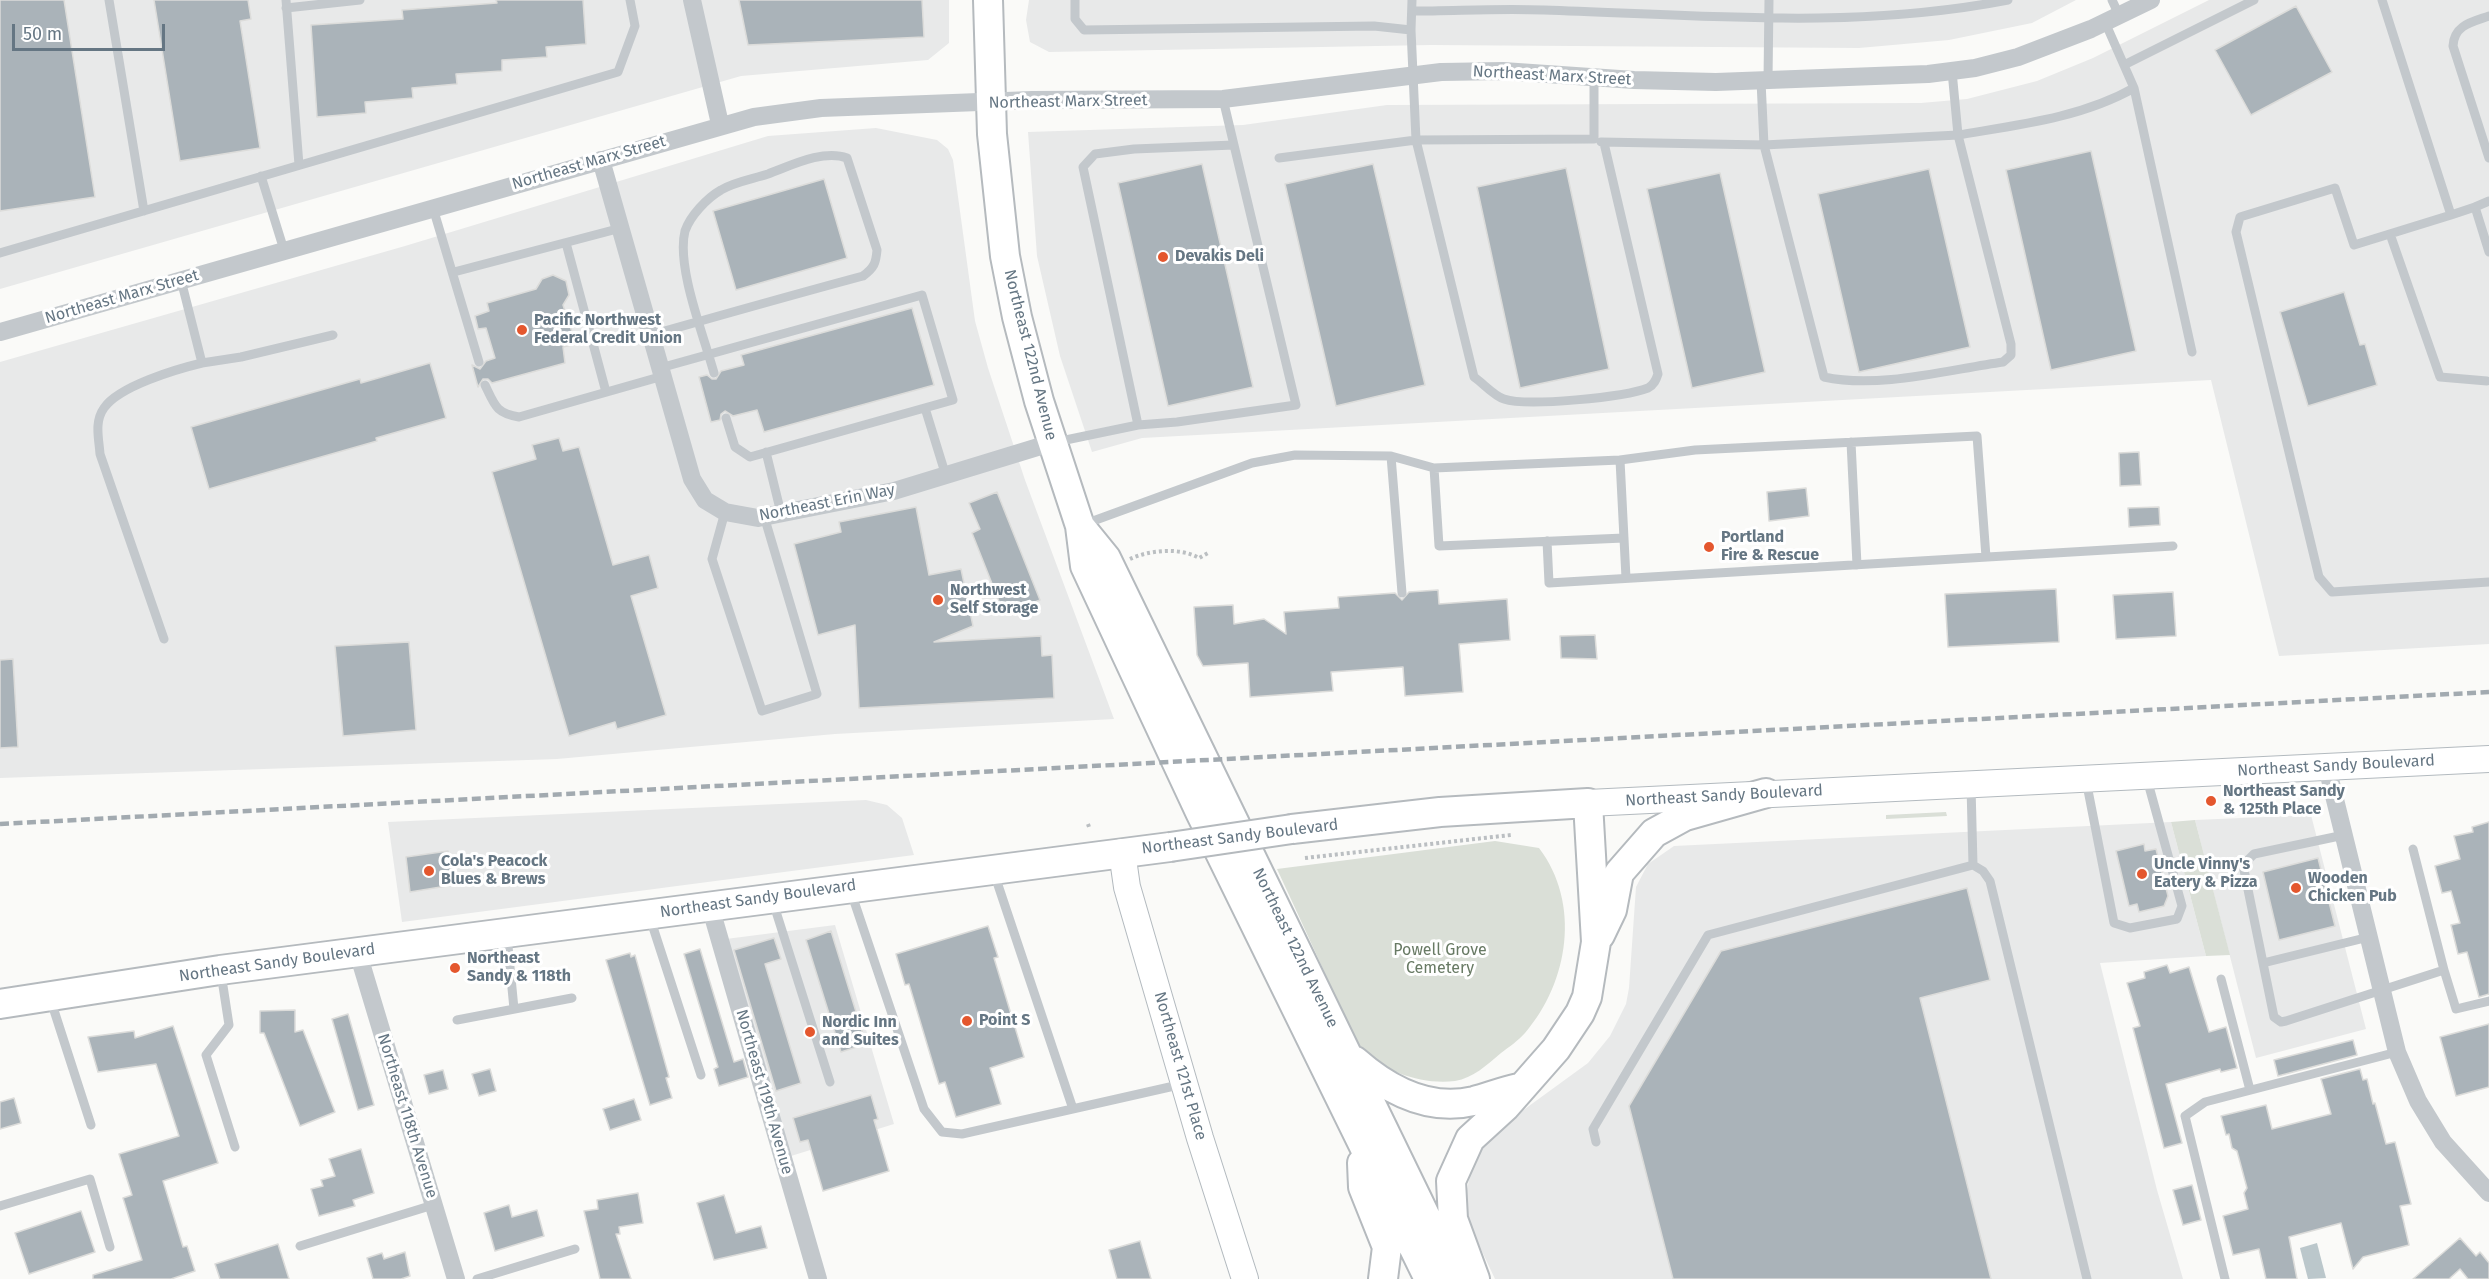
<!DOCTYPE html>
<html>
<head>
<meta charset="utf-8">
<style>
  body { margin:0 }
  #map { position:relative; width:2489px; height:1279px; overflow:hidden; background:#fafaf8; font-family:"Fira Sans",sans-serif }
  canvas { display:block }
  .scale { position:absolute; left:12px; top:24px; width:153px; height:27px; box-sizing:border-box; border:3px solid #657683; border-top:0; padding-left:8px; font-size:18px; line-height:21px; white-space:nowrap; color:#657683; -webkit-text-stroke:4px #fff; paint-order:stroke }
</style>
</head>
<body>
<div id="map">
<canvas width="2489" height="1279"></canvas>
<div class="scale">50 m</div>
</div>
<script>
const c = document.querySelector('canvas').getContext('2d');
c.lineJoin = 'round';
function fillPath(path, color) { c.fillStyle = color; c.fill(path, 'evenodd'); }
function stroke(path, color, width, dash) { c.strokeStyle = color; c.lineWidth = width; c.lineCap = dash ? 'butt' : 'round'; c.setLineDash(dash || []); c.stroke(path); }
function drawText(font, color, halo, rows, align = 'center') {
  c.font = font + ' "Fira Sans",sans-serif'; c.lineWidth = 6; c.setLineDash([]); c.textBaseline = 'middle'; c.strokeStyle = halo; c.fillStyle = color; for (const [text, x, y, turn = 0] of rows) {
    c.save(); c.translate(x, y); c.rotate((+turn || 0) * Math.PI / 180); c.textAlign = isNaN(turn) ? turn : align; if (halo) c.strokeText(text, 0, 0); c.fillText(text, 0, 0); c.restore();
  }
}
const built = new Path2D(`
  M0,0h949v43l-21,17 -187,16 -741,213z
  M1029,0h1047l-44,23 -83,17 -90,8 -428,-3 -382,7 -19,-10 -4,-22z
  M2209,0h280v644l-210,12 -68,-276 -1069,58 -50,14 -32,-96 -23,-100 -9,-124 215,-7 144,-20 534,-2 46,-4 70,-18 56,-23z
  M876,128l61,12 11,9 5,11 22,161 13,47 37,112 89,239 -279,15 -278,25 -557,19v-416l405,-116 363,-110z
  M866,800l21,5 15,13 12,37 -512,67 -14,-100z
  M2311,815l55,214 -110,29 -61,-238z
  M2171,822l35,134 -106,7 57,227 26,89h-688l-16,-34h-4l-8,-29 -2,-16 6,-30 14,-27 22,-21 81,-59 22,-27 16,-32 3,-16 7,-101 12,-23 26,-18z
  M835,925l59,199 -103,32 -65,-217z`);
const green = new Path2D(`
  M1946,812l1,4 -61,3v-4z
  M2195,820l35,135 -24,1 -35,-134z
  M1495,841l44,7c42,55 30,134 -14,185 -6,7 -16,14 -24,20 -14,12 -28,25 -46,28 -33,4 -69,-9 -93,-30 -10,-8 -15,-29 -20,-41 -22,-47 -43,-94 -65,-141z`);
const water = new Path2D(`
  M2317,1243l9,35 -18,1 -8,-31z`);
const building = new Path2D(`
  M0,0h64l31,197 -95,14z
  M154,0h94l3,19 -11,2 20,127 -80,13z
  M496,0h87l3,44 -40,3 1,10 -45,3v11l-46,3 1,10 -45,4 1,10 -48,4 1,11 -49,4 -6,-92 92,-6 -1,-9 95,-7z
  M739,0h183l2,37 -176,8z
  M2296,6l36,66 -81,43 -36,-65z
  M2091,151l45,200 -85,19 -45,-200z
  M1202,164l51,223 -85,19 -50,-223z
  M1373,164l52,221 -89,21 -51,-222z
  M1566,168l43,201 -89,19 -43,-201z
  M1929,169l41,178 -111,25 -41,-178z
  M1720,173l45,199 -73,16 -45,-199z
  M824,179l23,79 -111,32 -23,-79z
  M553,275l13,6 3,14 -6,10 13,39 -13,3 2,16 -73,20 -4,-4h-5l-5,8 -6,-22 8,4 6,-8 9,-3 -9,-30 -8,1 -3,-13 14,-5 -2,-8 49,-14 6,-10z
  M2344,292l16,53 5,-1 12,41 -69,21 -28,-94z
  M912,308l22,77 -170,47 -7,-22 -24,6 -8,-5 -4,3 -1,6 -9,2 -12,-45 8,-2 5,4h4l5,-8 23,-6 -3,-10z
  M430,363l16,55 -70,20 1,3 -168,48 -18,-62 169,-48 1,4z
  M559,438l4,13 16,-4 34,118 36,-10 9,33 -27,8 35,119 -49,14 -2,-7 -46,14 -77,-264 44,-13 -4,-14z
  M2139,452l2,33 -21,1 -1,-33z
  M1806,488l3,28 -40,5 -2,-29z
  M997,492l43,108 -36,14 -32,-81 8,-4 -11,-26z
  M916,507l13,68 32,-6 12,57 -39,16 107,-6 1,20 10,-1 2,43 -195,10 -4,-83 -37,10 -24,-91 47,-12 -2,-10z
  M2159,507l1,18 -31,2 -1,-19z
  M2056,589l3,53 -111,5 -3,-53z
  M1438,590l1,14 68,-5 3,41 -51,4 4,48 -58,4 -2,-29 -72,5 2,19 -83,6 -2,-34 -45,3 -6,-11 -3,-48 39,-2 1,19 30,-5 22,15 -2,-22 55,-4 -1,-11 57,-4 7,7 7,-8z
  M2173,592l3,44 -60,3 -3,-44z
  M1595,635l2,24 -36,-1 -1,-22z
  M409,642l7,88 -73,6 -8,-90z
  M13,659l5,88 -18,1v-88z
  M2489,822v172l-10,3 -12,-45 -9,2 -7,-29 9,-2 -9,-32 -9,2 -7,-27 25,-7 -6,-23 19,-4 -1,-5z
  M2144,844l1,7 11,-2 12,47 -4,10 -25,6 -2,-8 -8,2 -13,-55z
  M448,851l5,34 -43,7 -4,-35z
  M2318,858l17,68 -56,14 -16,-68z
  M1967,888l23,92 -70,18 71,281h-318l-44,-173 92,-155z
  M988,926l10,31 -4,1 30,99 -34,11 11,36 -45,13 -11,-35 -6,2 -30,-100 -4,1 -9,-31z
  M831,931l35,113 -25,8 -35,-112z
  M774,938l7,21 -16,5 36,119 -25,8 -42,-141z
  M700,949l34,113 9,-3 5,18 -29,9 -5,-17 4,-2 -34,-113z
  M630,953l1,4 4,-2 34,122 -3,1 6,20 -22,7 -44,-145z
  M2167,965l3,8 19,-6 20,65 17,-5 11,41 -16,4 -1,-3 -54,15 16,59 -18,5 -31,-120 7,-2 -13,-43 18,-5 -1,-6z
  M295,1010v22l8,-2 32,82 -35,14 -36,-93h-4v-22z
  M348,1014l26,91 -16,5 -26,-91z
  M2489,1024v63l-33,9 -16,-59z
  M173,1026l45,137 -55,18 20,66 4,-1 8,25 -24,8h-78v-4l49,-15 -19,-62 9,-3 -13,-41 60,-18 -23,-72 -58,8 -10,-35 46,-6 1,7z
  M2353,1040l4,15 -79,21 -4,-16z
  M490,1069l6,22 -17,5 -7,-22z
  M2360,1069l3,11 4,-1 6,25 2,-1 11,41 9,-2 16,62 -11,2 9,39 -46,12 -10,12 -12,-46 -52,14 8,42h-31l-7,-30 -26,6 -10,-39 25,-7 -4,-16 3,-5 -10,-37 -5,-3 -3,-14 -3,1 -5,-19 45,-11 6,24 59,-15 -10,-35z
  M443,1070l5,19 -19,5 -5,-19z
  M871,1095l7,24 -4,1 15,51 -66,20 -15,-51 -8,2 -7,-24z
  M14,1098l7,25 -21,6v-27z
  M634,1099l7,21 -31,10 -7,-21z
  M361,1149l13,44 -21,7 2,6 -36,10 -8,-27 12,-3 -2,-6 14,-4 -6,-17z
  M2192,1185l9,35 -18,5 -10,-35z
  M638,1193l5,30 -24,4 1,7h-4l15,45h-31l-16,-68 14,-2 -1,-9z
  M724,1195l12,38 25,-7 6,22 -53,12 -17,-57z
  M509,1205l3,12 25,-7 7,26 -49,15 -11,-38z
  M81,1211l14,41 -66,22 -14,-41z
  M2460,1238l16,18 4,-4 9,11v16h-21l-8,-10 -11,10h-36z
  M1140,1241l11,38h-34l-8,-29z
  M278,1244l11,35h-69l-5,-15z
  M405,1252l5,24 -9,3h-28l-6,-21 15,-5 2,6z`);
const path = new Path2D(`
  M1130,559c19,-9 50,-12 69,-1l9,-5
  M1088,824l1,3
  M1305,858l206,-23`);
const lane = new Path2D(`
  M109,0l35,211
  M286,0l13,165
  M1075,0v19l9,11 290,-4 37,4 5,110 58,237c9,6 20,19 30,22 23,8 121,-2 144,-11 6,-3 8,-8 10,-14l-54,-231
  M2112,0l7,15
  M2382,0l69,215 -97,30 -19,-57 -95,29 -4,15 83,345 13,15 157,-10
  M286,8l74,-8
  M1412,11c44,0 88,-3 132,-1 154,5 311,20 464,-10
  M2489,16c-17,6 -35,9 -36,30l36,112
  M1411,30l1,-30
  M2124,65l130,-65
  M1952,71l6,64c59,-10 123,-17 176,-47l-29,-66
  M1768,80l1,-80
  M2134,88l58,264
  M1958,135l53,209v11l-8,7c-56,8 -124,27 -179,15l-60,-232z
  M1601,142l163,3 -3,-64
  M1279,158l137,-18 178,-1v-62
  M261,176l23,74
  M2475,207l14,-6
  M433,208l46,154
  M2451,215l24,-8 14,45
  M2390,234l50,143 47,4
  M566,243l40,149
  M0,253l618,-181 17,-46 -5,-26
  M454,272l167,-44
  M651,335c71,-20 141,-40 212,-59 11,-8 13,-13 14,-26l-30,-92c-24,-9 -57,8 -79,16 -15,5 -34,8 -47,16 -14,8 -31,26 -36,41 -9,36 19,105 29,142
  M202,363l39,-6 92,-22
  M660,368l262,-73 31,105 -203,57 -15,-10 -9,-29
  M485,385c10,21 11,28 34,32l144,-41
  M925,408l21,68
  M1138,425l-55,-258 12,-13 39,-5 100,-4
  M1056,442l82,-17 39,-3 119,-17 -73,-306
  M1851,442l6,123
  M766,452l15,61
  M1391,456l11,137
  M1620,460l75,-10 282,-14 9,121
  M1434,468l5,78 185,-8
  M725,512l-13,47 50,152 55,-17 -53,-178
  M1082,525l170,-62 43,-8 96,1 43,12 186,-8 6,118
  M1547,541l2,42 624,-37
  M164,639l-64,-185c-1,-15 -6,-32 4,-46 15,-22 73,-39 98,-45l-21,-83
  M2086,780l28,143 16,5 47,-9 5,-13 -35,-127
  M2344,835l-90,19 -11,11 31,152 7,5 5,-1 158,-51 12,39 33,-8
  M2413,849l31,121
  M1973,865l10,6 7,10 97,398
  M994,873l79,236
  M851,892l73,217 18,23 20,2 221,-50
  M773,902l57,180
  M650,918l51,157
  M507,936l7,73
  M2263,963l106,-26
  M221,973l8,52 -23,30 29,92
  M2221,979l29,111
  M51,1001l40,124
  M457,1020l115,-22
  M1596,1142l-3,-13 115,-194 265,-70 -2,-79
  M0,1206l90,-27 20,68
  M300,1246l133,-41
  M477,1279l98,-30
  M2225,1279l-40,-163 20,-14 192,-50`);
const street = new Path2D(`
  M692,0l28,124
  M601,160l91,319 13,21 20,12 33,6 136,-27 157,-48
  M0,332l754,-215 67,-9 211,-8 191,-1 218,-27 62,-1 131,9 82,2 212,-8 47,-6 43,-11 73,-28 60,-29
  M2327,767l70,285 21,49 25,41 46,51
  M710,906l108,373
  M358,953l98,326`);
const secondary = new Path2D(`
  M1588,803l901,-44
  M1122,852l5,35 73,251 45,141`);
const primary = new Path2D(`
  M988,0l4,134 13,122 12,61 22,84 41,125 5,40 115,246 229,467
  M1080,526l26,32 350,721
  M1292,829l148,-17 148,-9 8,139 -9,55 -7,16 -24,36 -51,58 -35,32 -19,42 2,38 22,60
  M1600,935l12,-25 7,-37 35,-40 31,-17 81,-23
  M0,1004l220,-34 950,-123
  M1355,1061c33,29 73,51 119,40 15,-4 30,-10 45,-13
  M1362,1163l1,24 24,60 -4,32`);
const rail = new Path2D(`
  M0,824l2489,-132`);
const primaryBridge = new Path2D(`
  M1170,847l122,-18`);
const markers = [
  [1163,257,6,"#e4572e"],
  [522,330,6,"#e4572e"],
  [1709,547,6,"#e4572e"],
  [938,600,6,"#e4572e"],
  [2211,801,6,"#e4572e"],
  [429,871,6,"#e4572e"],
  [2142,874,6,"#e4572e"],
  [2296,888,6,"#e4572e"],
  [455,968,6,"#e4572e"],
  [967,1021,6,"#e4572e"],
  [810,1032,6,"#e4572e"]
];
const streetNames = [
  ["Northeast Marx Street",1552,76,3],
  ["Northeast Marx Street",1068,102,-1],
  ["Northeast Marx Street",589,163,-16],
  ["Northeast Marx Street",122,297,-16],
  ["Northeast 122nd Avenue",1030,355,76],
  ["Northeast Erin Way",827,503,-11],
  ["Northeast Sandy Boulevard",2336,766,-3],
  ["Northeast Sandy Boulevard",1724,796,-3],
  ["Northeast Sandy Boulevard",1240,837,-7],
  ["Northeast Sandy Boulevard",758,899,-8],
  ["Northeast 122nd Avenue",1295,948,64],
  ["Northeast Sandy Boulevard",277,963,-8],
  ["Northeast 121st Place",1180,1066,74],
  ["Northeast 119th Avenue",764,1092,74],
  ["Northeast 118th Avenue",407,1116,73]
];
const poiNames = [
  ["Devakis Deli",1175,257],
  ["Pacific Northwest",534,321],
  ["Federal Credit Union",534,339],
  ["Portland",1721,538],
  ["Fire & Rescue",1721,556],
  ["Northwest",950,591],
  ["Self Storage",950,609],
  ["Northeast Sandy",2223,792],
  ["& 125th Place",2223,810],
  ["Cola's Peacock",441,862],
  ["Blues & Brews",441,880],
  ["Uncle Vinny's",2154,865],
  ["Eatery & Pizza",2154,883],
  ["Wooden",2308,879],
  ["Chicken Pub",2308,897],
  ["Northeast",467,959],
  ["Sandy & 118th",467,977],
  ["Point S",979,1021],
  ["Nordic Inn",822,1023],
  ["and Suites",822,1041]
];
const parkNames = [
  ["Powell Grove",1440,951],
  ["Cemetery",1440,969]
];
fillPath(built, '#e8e9e9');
fillPath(green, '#dadfd7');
fillPath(water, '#bbc7cb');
fillPath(building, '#aab3b9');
stroke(building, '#dcdcda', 1.5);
stroke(secondary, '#b3babf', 28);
stroke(primary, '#b5babe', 32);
stroke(path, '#bbbfc2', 4, [3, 3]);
stroke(lane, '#c3c8cc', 9);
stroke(street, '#c3c8cc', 18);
stroke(secondary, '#fff', 26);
stroke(primary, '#fff', 28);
stroke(rail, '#a2aab0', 4.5, [9, 4.5]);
stroke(primaryBridge, '#b5babe', 32, []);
stroke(primaryBridge, '#fff', 28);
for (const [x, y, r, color] of markers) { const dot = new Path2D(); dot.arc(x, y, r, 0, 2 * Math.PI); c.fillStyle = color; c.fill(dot); stroke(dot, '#fff', 2); }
drawText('16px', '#657683', '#fff', streetNames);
drawText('bold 16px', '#657683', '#fff', poiNames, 'left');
drawText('16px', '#687a64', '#fff', parkNames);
</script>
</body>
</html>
